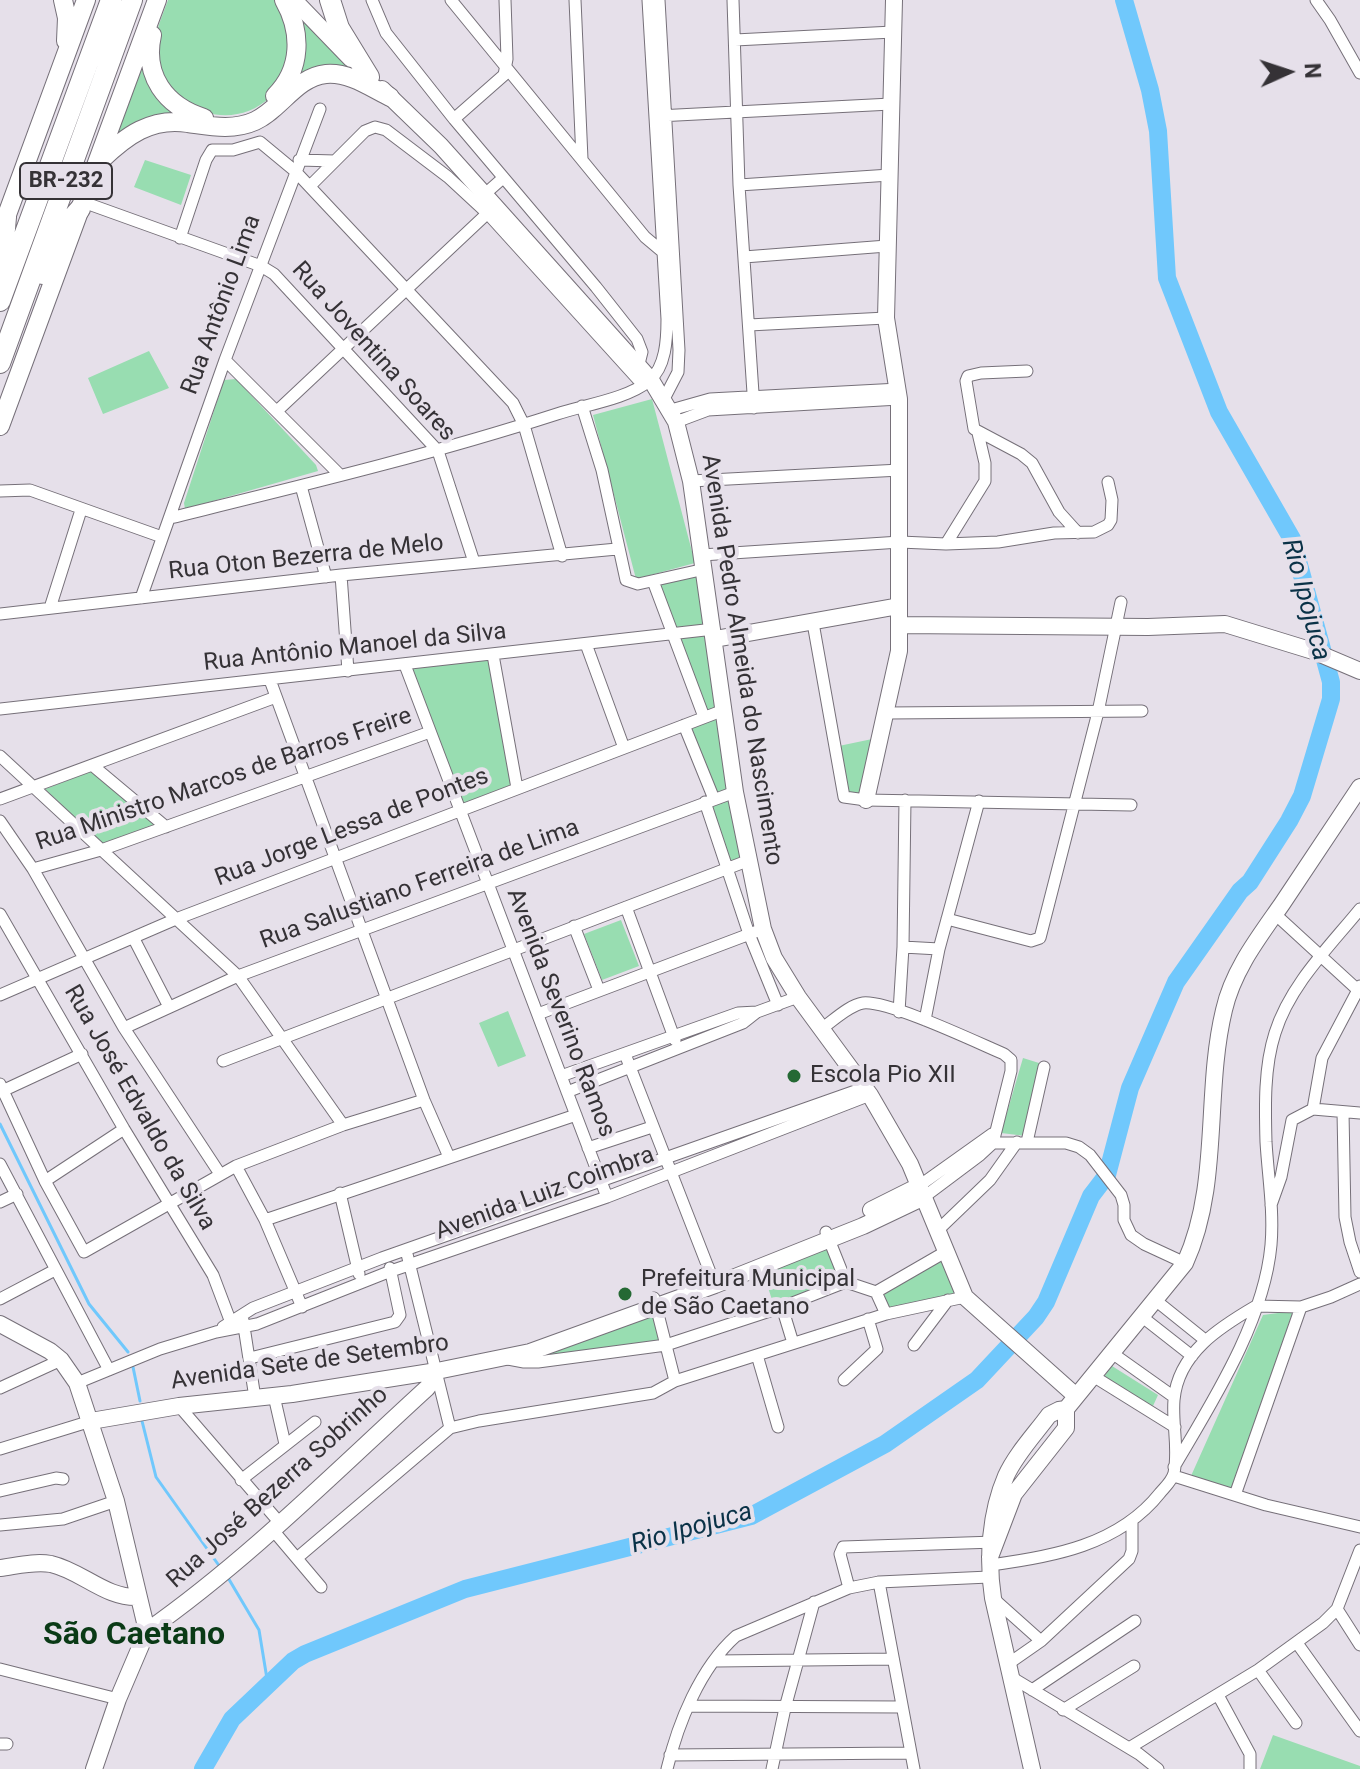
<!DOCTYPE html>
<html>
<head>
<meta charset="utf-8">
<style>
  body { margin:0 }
  #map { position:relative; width:1360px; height:1769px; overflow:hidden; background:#e6e0ea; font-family:Roboto,sans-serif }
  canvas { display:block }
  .north { position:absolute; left:1248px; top:32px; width:80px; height:80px; -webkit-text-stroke:6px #e6e0ea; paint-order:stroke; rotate:87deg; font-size:22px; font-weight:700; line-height:32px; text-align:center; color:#353236 }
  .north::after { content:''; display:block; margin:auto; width:28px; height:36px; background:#353236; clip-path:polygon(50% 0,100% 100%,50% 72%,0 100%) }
</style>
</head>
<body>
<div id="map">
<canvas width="1360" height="1769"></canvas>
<div class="north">N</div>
</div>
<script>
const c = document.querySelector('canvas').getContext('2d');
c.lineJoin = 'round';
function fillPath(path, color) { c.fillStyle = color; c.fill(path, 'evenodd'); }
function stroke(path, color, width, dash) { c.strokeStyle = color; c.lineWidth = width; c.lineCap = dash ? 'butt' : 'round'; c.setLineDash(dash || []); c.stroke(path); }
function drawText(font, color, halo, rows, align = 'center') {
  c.font = font + ' Roboto,sans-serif'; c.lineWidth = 8; c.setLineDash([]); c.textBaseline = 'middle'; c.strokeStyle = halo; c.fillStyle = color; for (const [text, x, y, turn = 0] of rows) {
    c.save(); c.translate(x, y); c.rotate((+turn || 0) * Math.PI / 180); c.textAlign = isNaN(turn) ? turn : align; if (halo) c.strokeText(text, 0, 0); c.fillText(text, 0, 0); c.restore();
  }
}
const green = new Path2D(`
  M168,0h109c3,8 11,19 12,28 3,22 -3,53 -19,69 -33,33 -90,18 -109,-21 -2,-5 -6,-11 -7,-17 -2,-20 7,-40 14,-59z
  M293,6l74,75 -24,-10 -60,22z
  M147,40l31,78 -75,35z
  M145,160l46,15 -10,30 -47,-18z
  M149,351l20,37 -66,26 -15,-36z
  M236,379l80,86 2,6 -133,38 -1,-6 40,-123z
  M652,399l43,164 -59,16 -43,-164z
  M705,569l46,293 -23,8 -25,-66 9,-3 -25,-77 15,-5 -49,-138z
  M493,655l24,133 -57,22 -55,-145z
  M877,738l-16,63h-16l-11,-54z
  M92,771l63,54 -51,20 -59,-56z
  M621,920l18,46 -37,14 -18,-46z
  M508,1011l18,45 -28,11 -19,-44z
  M1023,1058l16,5 -13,73 -25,-3z
  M826,1242l15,38 -67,26 -12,-37z
  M941,1259l14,35 -66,15 -6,-18z
  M656,1310l11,37 -111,16 -27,-12z
  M1293,1311l-60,179 -42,-14 72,-161z
  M1112,1366l46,29 -5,11 -50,-28z
  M1273,1735l87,31v3h-100z`);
const stream = new Path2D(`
  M0,1124l89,180 39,48
  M133,1367l7,34
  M142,1421l14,56 64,90
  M227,1576l32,54 9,55`);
const river = new Path2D(`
  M1107,1175l23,-87 46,-106 64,-91 10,-9 39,-61 13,-25 29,-97v-17l-39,-143 -73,-127 -52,-134 -9,-147 -8,-41 -26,-90
  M203,1769l29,-50 61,-58 12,-7 160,-65 286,-73 134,-72 92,-64 59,-63 10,-15 45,-106 13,-17`);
const street = new Path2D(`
  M372,0l14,33 68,86 142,168 41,52 5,13 -3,12
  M451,0l194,237 19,16
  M575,0l7,159
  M659,0l20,350 -1,22 -14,27
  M733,0l6,185 15,223
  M1316,0l14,20 30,53
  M735,40l158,-8
  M658,116l233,-12
  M454,119l50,-44 3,-16 -2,-59
  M299,160l36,1
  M739,185l151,-10
  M310,186l55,-55 10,-4 11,3 62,47 40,37 155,171
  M485,194l18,-16
  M83,202l178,64 13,8 164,177 36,111
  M180,238l26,-78 6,-10h21l27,-8 35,29 218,232 11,22 38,131
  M744,257l143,-11
  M749,325l137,-7
  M225,360l114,114
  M1027,371l-46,2 -13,3 -2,5 8,48 47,25 11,9 27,49 19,21
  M582,406l20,64 24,110 12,4 67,-15
  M671,410l39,-11 189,-10
  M277,411l215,-202
  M676,422l32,-12 191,-11
  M691,481l209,-11
  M301,486l25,91
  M0,491l30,-1 132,47
  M170,518c130,-32 260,-63 387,-104 27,-9 70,-15 92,-33 17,-14 18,-42 18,-62l-19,-319
  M946,544l39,-63v-18l-7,-30
  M702,555l198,-13 46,2 52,-2 56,-9 40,-1 14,-7 3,-5 1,-20 -4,-18
  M341,575l7,96
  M653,581l51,136
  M141,598l84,-238 95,-251
  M50,608l31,-98
  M0,614l341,-39 276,-26
  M813,623l31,174 22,3 265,5
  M586,644l38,104
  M493,655l24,133
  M405,665l202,532
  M270,680l154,420 25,57
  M0,709l714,-80
  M887,713l255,-2
  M684,725l30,74
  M0,756l238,220 105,149
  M92,765l74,62
  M0,799l276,-102
  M705,802l44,132 29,71
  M0,821l33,48 91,159 96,146
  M33,869l68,-19 329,-118
  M626,907l49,133
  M0,914l124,215 89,146 20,53
  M1275,914l85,78
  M947,919l84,22 9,-3 58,-226 23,-110
  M574,926l25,64
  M134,939l34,66
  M903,947l36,2
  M0,995l176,-76 548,-209
  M899,1012l4,-65 2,-147
  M538,1014l225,-85
  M925,1020l14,-71 40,-148
  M124,1028l114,-52 497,-184
  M821,1029c12,-8 28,-24 42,-26 25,-3 115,40 141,51l7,6v11l-18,72 -13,12 -56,42
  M625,1054l90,231
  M223,1061l524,-200
  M561,1076l177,-63 19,-1 41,-15
  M0,1084l45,97 39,71 152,-86 107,-41 81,-25
  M0,1092l82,-38
  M567,1092l176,-69 14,-11
  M1313,1109l9,-51 38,-72
  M1343,1112l2,105 5,25 10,30
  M987,1140l6,3h73l13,4 11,8 31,40 3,10v15l7,15 13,9 41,19
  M1027,1142l17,-75
  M588,1148l64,-21
  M0,1164l109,206
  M236,1166l29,54 37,87
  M45,1181l79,-52
  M919,1186l73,-52
  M340,1193l19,81
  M0,1202l17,-8
  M1271,1205l10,-28 11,-57 21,-11 47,4
  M265,1220l311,-105
  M937,1231l53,-51 27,-38
  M826,1232l20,50
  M406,1250l44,178
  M846,1282l30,10 10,22
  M876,1292l71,-41
  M654,1298l21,83
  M0,1299l55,-29
  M1154,1299l51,41
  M1256,1306l45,1 30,-10 29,-13
  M782,1307l11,36
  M1141,1316l51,40
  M243,1320l12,78
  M223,1327l30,-19 129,-50 482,-170
  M914,1345l34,-45
  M1112,1353l62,44
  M757,1355l21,72
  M250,1358l145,-36 5,-7 -10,-47
  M508,1359l16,3h14l128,-17 116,-38 64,-25
  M1093,1376l82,51
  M844,1380l33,-31 -9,-30
  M77,1383l83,-34 56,-17 41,-8 134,-53 216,-74 263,-102
  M0,1388l61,-28
  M274,1396l11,48
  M179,1406l100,116
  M0,1449l91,-28
  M1174,1467c38,-65 90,-145 97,-222 3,-34 -3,-69 -5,-103 -1,-35 -2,-75 9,-109 15,-48 54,-86 85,-124
  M1174,1476l92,29 94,22
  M241,1480l74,-58
  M0,1491l56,-13 7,1
  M1235,1495l66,-188
  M0,1525l63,-6 53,-18
  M272,1529l49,58
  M297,1558l153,-130 29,-7 174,-28 22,-12 211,-67 79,-17
  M990,1565c62,-8 129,-20 170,-72 5,-6 12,-12 14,-20 5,-24 -2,-49 0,-73 4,-47 46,-73 82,-94
  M879,1582l35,187
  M849,1588l-9,-34 3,-7 152,-5
  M994,1599l47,42
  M1337,1609l23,36
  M1297,1643l63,88
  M716,1661l177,-2
  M1008,1664l33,-23 88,-82 3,-8v-30
  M0,1669l118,30
  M1258,1670l38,53
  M1011,1677l128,77 19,15
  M1032,1690l103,-69
  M1218,1695l32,59v15
  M689,1706l213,1
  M1063,1710l71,-44
  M0,1744h7
  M1129,1748l129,-78 65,-47 14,-14 23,-59
  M670,1755l240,-2
  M667,1769c11,-46 33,-101 69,-133l113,-48 30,-6 110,-5
  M772,1769l13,-61 29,-106`);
const secondary = new Path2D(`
  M294,0l57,59
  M382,89l59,57 210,234 25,42 15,59 44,311 28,137 11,29 24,39 72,98 40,69 55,133 111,99
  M899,625l249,2 77,-3 88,27 47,20
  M715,639l184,-33
  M866,800l33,-149v-252l-13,-81 8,-318
  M871,1210l48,-24
  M0,1324l50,27 11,9 16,23 39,118 31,130
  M91,1421l88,-15 113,-12 145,-23 93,-19 185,-67 148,-59 61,-29
  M990,1557l24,-63 52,-66v-19l119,-146c36,-79 19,-170 39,-253 9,-40 35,-73 58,-106 26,-39 52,-78 78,-117
  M0,1568c16,-2 34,-7 51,-4 31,7 55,35 88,33
  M147,1631c101,-71 189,-160 280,-243l3,-4 -2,-11
  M94,1769l24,-70 29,-68
  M1032,1769l-39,-171c-6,-39 -3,-85 13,-122 10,-22 29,-42 43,-61l10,-5 7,-1`);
const primary = new Path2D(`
  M63,0l4,18 -1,23
  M152,35c-9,40 13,71 52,83
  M275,96c27,-27 27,-64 9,-96
  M101,160c25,-24 50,-43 87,-37 22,3 45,8 67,-2 26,-12 41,-44 71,-47 23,-2 44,13 64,23
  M1,231l85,-231
  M0,426l157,-426`);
const highway = new Path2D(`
  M330,0l9,28 30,49
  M43,274l30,-57 7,-8
  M1,276l5,-59
  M0,301l111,-301
  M0,363l132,-363`);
const markers = [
  [794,1076,8,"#256934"],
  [625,1294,8,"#256934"]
];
const shields = [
  [66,181,92]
];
const shieldNames = [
  ["BR-232",66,181]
];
const streetNames = [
  ["Rua Antônio Lima",222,305,-70],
  ["Rua Joventina Soares",373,352,48],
  ["Rua Oton Bezerra de Melo",306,558,-6],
  ["Rua Antônio Manoel da Silva",355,648,-6],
  ["Avenida Pedro Almeida do Nascimento",741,660,81],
  ["Rua Ministro Marcos de Barros Freire",224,780,-19],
  ["Rua Jorge Lessa de Pontes",352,828,-21],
  ["Rua Salustiano Ferreira de Lima",420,885,-20],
  ["Avenida Severino Ramos",560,1013,69],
  ["Rua José Edvaldo da Silva",139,1108,60],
  ["Avenida Luiz Coimbra",545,1194,-20],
  ["Avenida Sete de Setembro",310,1363,-8],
  ["Rua José Bezerra Sobrinho",278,1488,-42]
];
const poiNames = [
  ["Escola Pio XII",810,1076],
  ["Prefeitura Municipal",641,1280],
  ["de São Caetano",641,1308]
];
const waterNames = [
  ["Rio Ipojuca",1305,600,75],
  ["Rio Ipojuca",692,1529,-16]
];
const districtNames = [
  ["São Caetano",134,1636]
];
fillPath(green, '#98ddb1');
stroke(stream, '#70c8fc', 3);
stroke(river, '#70c8fc', 18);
stroke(street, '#767079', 13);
stroke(secondary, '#767079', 18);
stroke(primary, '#767079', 20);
stroke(highway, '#767079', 22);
stroke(street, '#fff', 11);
stroke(secondary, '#fff', 16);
stroke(primary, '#fff', 18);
stroke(highway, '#fff', 20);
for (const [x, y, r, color] of markers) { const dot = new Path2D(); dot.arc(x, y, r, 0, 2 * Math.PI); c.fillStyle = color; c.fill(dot); stroke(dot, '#e6e0ea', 3); }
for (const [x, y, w] of shields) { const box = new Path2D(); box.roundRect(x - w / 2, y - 18, w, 36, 6); c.fillStyle = '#e6e0ea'; c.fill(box); stroke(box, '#353236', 2); }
drawText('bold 22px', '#353236', null, shieldNames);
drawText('24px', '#353236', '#e6e0ea', streetNames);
drawText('24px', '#353236', '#e6e0ea', poiNames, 'left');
drawText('italic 26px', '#0a3247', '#e6e0ea', waterNames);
drawText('bold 32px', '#0a3a16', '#e6e0ea', districtNames);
</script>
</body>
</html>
